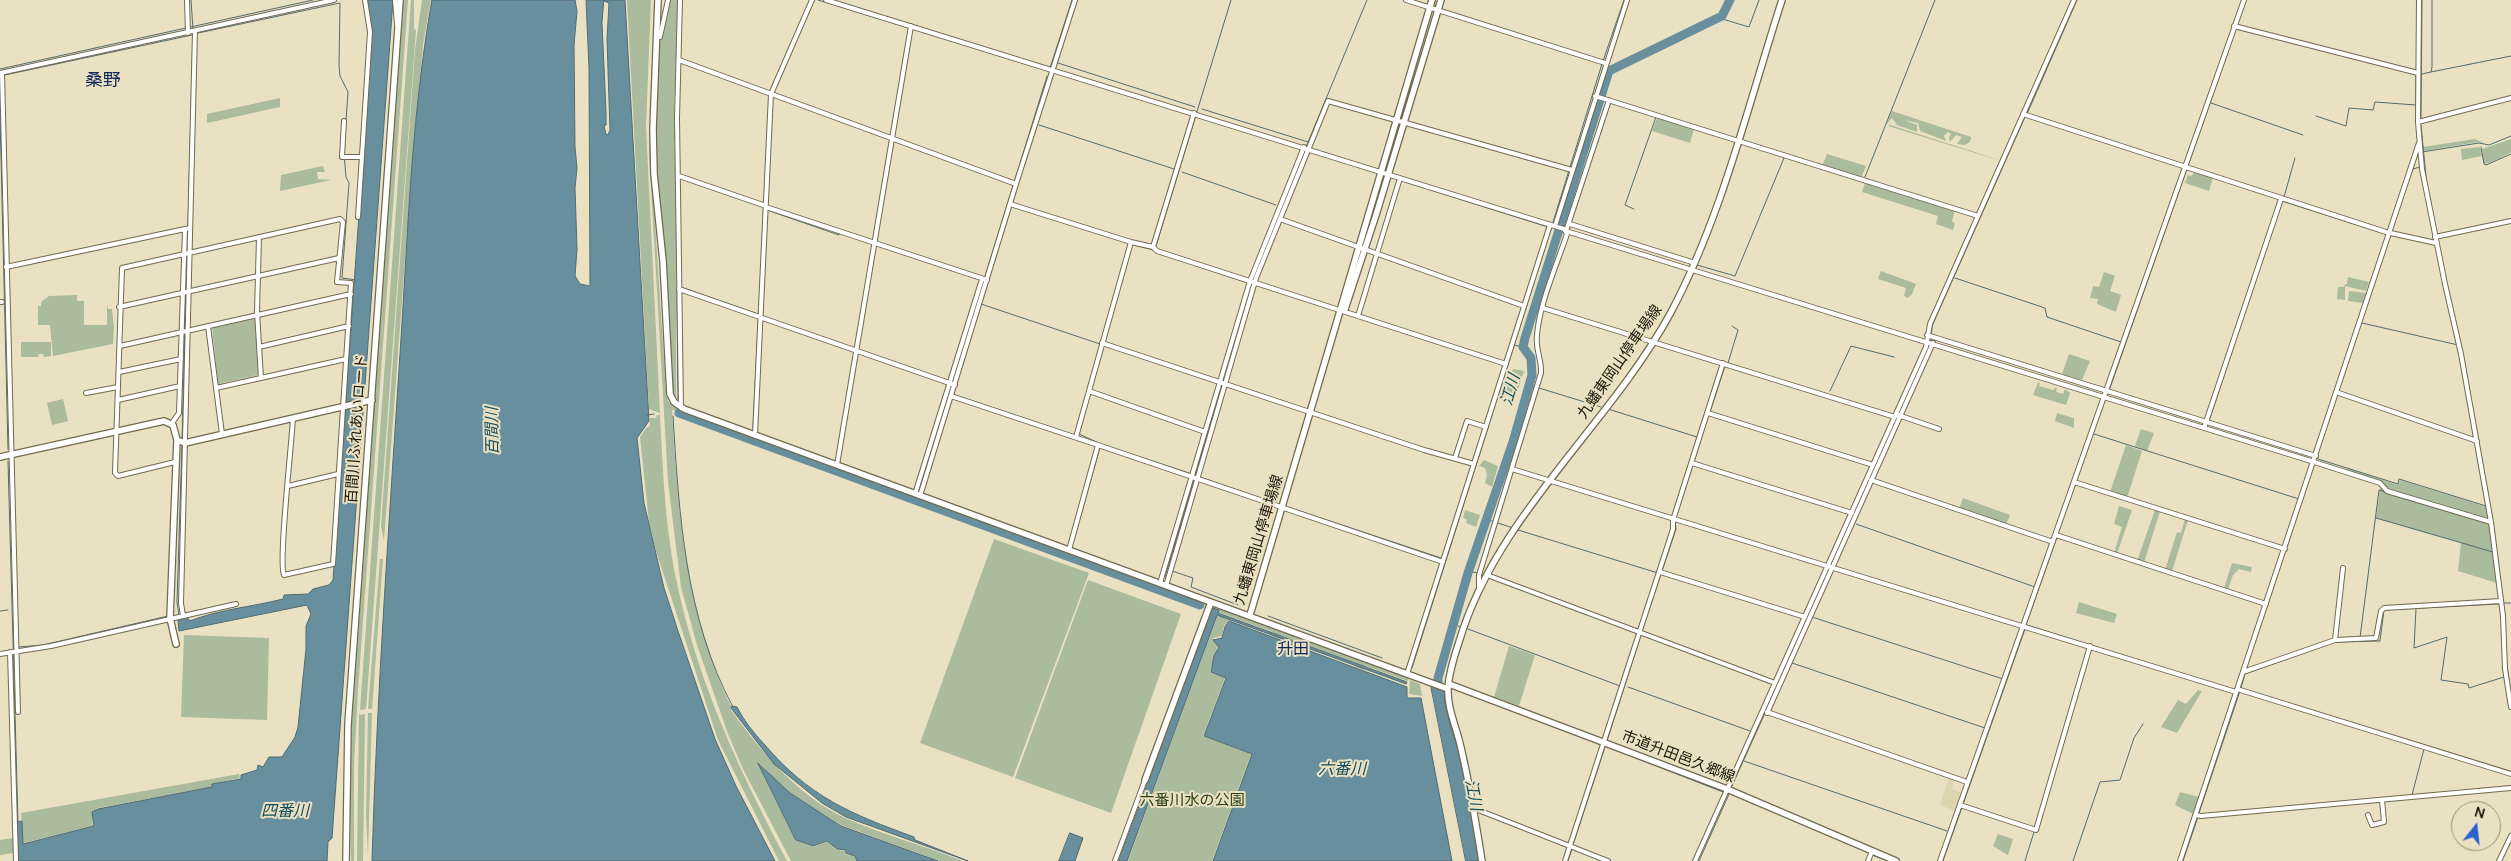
<!DOCTYPE html>
<html>
<head>
<meta charset="utf-8">
<style>
  body { margin:0 }
  #map { position:relative; width:2511px; height:861px; overflow:hidden; background:#eae1c2; font-family:Manrope,sans-serif }
  canvas { display:block }
  .north { position:absolute; left:2451px; top:801px; width:50px; height:50px; box-sizing:border-box; background:#eae1c2; border:1px solid #969078; border-radius:50%; rotate:16deg; font-size:14px; font-weight:700; line-height:20px; text-align:center; color:#19160a }
  .north::after { content:''; display:block; margin:auto; width:18px; height:22px; background:#2c60ce; clip-path:polygon(50% 0,100% 100%,50% 72%,0 100%) }
</style>
</head>
<body>
<div id="map">
<canvas width="2511" height="861"></canvas>
<div class="north">N</div>
</div>
<script>
const c = document.querySelector('canvas').getContext('2d');
c.lineJoin = 'round';
function fillPath(path, color) { c.fillStyle = color; c.fill(path, 'evenodd'); }
function stroke(path, color, width, dash) { c.strokeStyle = color; c.lineWidth = width; c.lineCap = dash ? 'butt' : 'round'; c.setLineDash(dash || []); c.stroke(path); }
function drawText(font, color, halo, rows, align = 'center') {
  c.font = font + ' Manrope,"Noto Sans JP",sans-serif'; c.lineWidth = 4; c.setLineDash([]); c.textBaseline = 'middle'; c.strokeStyle = halo; c.fillStyle = color; for (const [text, x, y, turn = 0] of rows) {
    c.save(); c.translate(x, y); c.rotate((+turn || 0) * Math.PI / 180); c.textAlign = isNaN(turn) ? turn : align; if (halo) c.strokeText(text, 0, 0); c.fillText(text, 0, 0); c.restore();
  }
}
const green = new Path2D(`
  M403,0h5l-50,690 -4,76v95h-3l-2,-119z
  M411,0h3v29l2,1 -50,679 -6,1z
  M422,0h9l-8,45 -9,94 -30,402 -3,-15 34,-476z
  M627,0h24l-5,127 14,286 -11,-4z
  M654,0h2l-4,177 14,214 2,10 10,8v2l-6,-1c5,81 9,147 32,225 8,24 15,49 27,71l-1,3c32,43 65,85 115,109 38,17 80,28 118,43h-23l-99,-36 -51,-32 -32,-31 38,78 17,7 14,-5 10,8 9,1v3l9,2 2,5h-66l-48,-92 -15,-35 -31,-89 -16,-58 -13,-105 -19,-330z
  M670,0h8l-4,115 3,82 -1,202 -4,-9 -15,-220 -1,-63 3,-64 4,-7z
  M280,98v9l-73,16v-9z
  M1892,111l79,26 -1,5 -5,3 -8,-1 5,-7 -6,-2 -6,7 -1,-4 2,-4 -3,-2 -4,4 2,5 -26,-10 -2,-8 -14,-3 13,5v7l-20,-7 -5,-7 -6,7z
  M1657,118l37,11 -4,14 -38,-12z
  M1890,125c37,12 74,23 111,36l-113,-35z
  M2475,139l10,5 -7,-2 -54,9 -1,-4z
  M2511,139v13c-5,3 -22,12 -27,12l-2,-15z
  M2480,147l2,9 -20,4 -1,-11z
  M1827,154l39,12 -5,12 -39,-12z
  M323,166l2,6h-8l1,7 13,1 -51,11 1,-16z
  M2195,172l18,6 -4,13 -24,-8 3,-8 3,1z
  M1865,183l90,27 -3,11 3,3 -2,6 -17,-6 2,-8 -76,-24z
  M1881,271l35,13 -4,10 -4,4 -4,-2 2,-8 -28,-9z
  M2104,272l11,4 -5,15 11,4 -5,17 -19,-8 1,-5 -8,-1 3,-12 6,1z
  M2348,277l21,5 -3,9 -21,-5v14l-8,-1 1,-12h6l1,-3h2z
  M2349,291l17,2 -3,10 -15,-2z
  M77,295v6h7v24h23v-21l1,5h4l2,19 -1,16 -60,12 -3,-31h-12v-19h3v-4l8,-6z
  M253,318l2,2 3,55 -40,9 -6,-57z
  M21,342h30v14l-7,1 -1,-3h-4l-1,3h-17z
  M2069,354l21,7 -8,19 -20,-6z
  M1514,369l10,2 -8,25 -14,-4 5,-18z
  M2038,382l2,1 -1,3 14,4 2,-2h2l-1,4 7,2 2,-5 5,4 -4,12 -33,-10z
  M63,399l5,22 -16,4 -5,-22z
  M2057,413l17,5v10l-19,-7z
  M657,415h3c3,57 5,116 18,173 21,97 63,186 109,273h-8l-61,-121 -62,-189 -7,-29 -9,-85 6,-9 4,-2v-8h6z
  M2141,429l13,4 -7,18 -12,-5z
  M2126,445l16,6 -15,47 -17,-6z
  M1484,460l14,6 -6,21 -7,-4 2,-8 -2,-7 -6,-2z
  M2347,468l51,17 2,-5 87,27 10,76 -39,-12 3,-28 -85,-25 5,-36 -35,-10z
  M1963,498l47,17 -4,10 -47,-16z
  M2119,506l13,4 -15,44 -3,-1 8,-26 -8,-3z
  M1465,510l15,5 -4,12 -10,-4 1,-3 -4,-2z
  M2155,510l5,1 -16,52 -7,-2z
  M2185,519l3,1 -15,48 -2,4 -6,-2 12,-38 4,1z
  M994,539l95,34 -76,204 -93,-34z
  M380,559h3l-11,150h-4z
  M2232,563l20,4 -1,5 -12,-3 -6,6 -5,15 -4,-2z
  M1088,580l93,34 -70,199 -96,-35z
  M2079,602l38,12 -3,9 -38,-10z
  M1220,608l189,69 -1,4 -42,-15 -2,4 -9,-3 1,-4 -75,-28 -2,4 -7,-3 1,-4 -55,-20z
  M1217,615l12,4 -5,7 -2,10 -9,2 5,8 -8,26 15,6 -22,58 48,18 -39,107h-84z
  M184,635l85,3 -2,82 -86,-3z
  M1509,646l26,9 -16,51 -25,-9z
  M1410,680l10,4 2,12 -13,-2z
  M2198,690l4,1 -25,42 -16,-6 17,-27 8,4z
  M359,712l1,3 5,-1 -2,147h-6z
  M368,713h4l-4,144 -2,-43z
  M239,774l1,4 -28,6v3l-114,21 -6,4 1,14 -70,17 -2,-30z
  M2180,792l19,5 -6,17 -18,-9z
  M1998,834l15,5 -5,16 -15,-9z
  M13,838v15l-13,2v-15z`);
const sand = new Path2D(`
  M1949,778l5,1 -2,10 10,4 -6,18 -16,-6z`);
const water = new Path2D(`
  M366,0h27l-61,838 -4,4 -1,19h-309l-2,-39 6,-1 1,23 71,-18 -2,-14 6,-3 114,-22v-3l29,-5v-4l16,-5 1,-5 5,2 6,-10h13l13,-20 3,-10 8,-78v-23l5,-12 -4,-9 -128,26 -1,-11 9,-3 3,4c30,-12 62,-14 93,-22l1,-4 24,-1 5,-5 16,-4 4,-5 39,-548z
  M432,0h143l2,11 -3,34 1,102 2,21 -2,20 2,61 -2,27 5,8 10,2 -1,-218 -3,-68h39l24,421 -12,17 7,65 20,85 14,43 37,108 21,47 39,75h-403c5,-169 17,-338 28,-507 8,-118 11,-238 32,-354zM604,1l5,2 -2,36 3,91 -2,5 -2,-1 -2,-8 2,-1v-13l-4,-89z
  M1213,608l6,2 -1,3 189,69 -1,2 -189,-69 -90,246h-8z
  M1229,621l178,66v11h14l31,163h-239l39,-107 -48,-18 22,-58 -15,-6 3,-16 5,-9 -6,-7 9,-2 3,-11z
  M1431,686l13,5c1,19 6,34 12,52 11,38 16,79 23,118h-13z
  M732,706l5,1c7,14 17,26 27,37 45,53 87,70 150,93l1,3 53,21 -122,-44 -24,-14 -48,-39 -43,-56z
  M758,763l32,30 51,33 97,35h-81l-2,-5 -9,-3v-3l-9,-1 -10,-8 -14,5 -17,-6z
  M1070,833l13,5 -8,23h-16z`);
const stream = new Path2D(`
  M191,0l2,29
  M818,0l217,67
  M1719,18l30,9 10,-27
  M2237,25l9,-25
  M198,33l142,-30 -1,62 1,11 8,16 -2,29
  M1603,61l21,-61
  M1058,63l137,44
  M1050,68l22,-68
  M0,69l313,-69
  M2431,72l80,-16
  M2422,74l9,-2 1,-5v-67
  M0,76l192,-41
  M770,91l40,-91
  M2211,103l92,32
  M1202,109l106,33
  M2027,114l50,-114
  M0,115l8,334
  M2316,116l30,10 3,-18 24,2 2,-8 41,3v-30
  M2421,118l1,-118
  M1039,125l135,44
  M2421,125l6,62
  M675,139l2,-83
  M1306,147l61,-147
  M2481,147l3,17 2,1 25,-11
  M2422,152l57,-9 10,2 22,-9
  M344,153l2,24 3,6 -7,95 14,2
  M2413,169l7,-2
  M1182,172l94,33
  M1865,177l70,-177
  M1402,181l146,46
  M2284,197l11,-39
  M2282,201l103,33
  M764,203l3,-53
  M1634,209l-9,-4 31,-88
  M767,210l72,25 1,-3
  M1553,222l49,-158
  M188,226l5,-193
  M1560,226h7
  M1135,245l18,5 3,-4 75,-246
  M187,251l1,-21
  M1179,260l66,22
  M1697,265l38,11 49,-118
  M2444,271c25,113 47,226 60,341
  M1955,278l90,30 2,9 74,25
  M681,287l77,27
  M677,291l1,108
  M981,304l119,40
  M1534,306l7,2
  M761,316l30,10
  M2362,323l96,22
  M185,329l2,-74
  M1403,329l100,32
  M1514,345l30,-94
  M1728,363l10,-33 -6,-4
  M2343,365l65,-195
  M1200,378l18,5
  M1529,385l5,2
  M1227,387l24,7
  M1539,388l62,19
  M2110,388l126,-359
  M1830,391l21,-45 43,11
  M955,395l119,40
  M1608,409l89,28
  M1710,412l15,-46
  M2171,413l32,10
  M675,414l3,-2
  M647,415l7,-1
  M673,416c6,98 12,202 60,291
  M2210,418l30,-91
  M2207,424l106,33
  M753,427l11,-220
  M2094,434l205,65
  M182,439l3,-106
  M752,441l1,-2
  M1131,454l58,19
  M1440,456l30,9
  M2318,459l80,25 1,-5 87,27
  M8,461l10,360
  M1694,462l14,-46
  M1504,469l4,1
  M1195,476l58,-196 52,-129
  M1200,477l78,27
  M920,487l127,-411
  M916,501v-2
  M1288,507l153,51
  M1857,508l74,-164 1,-18 93,-209
  M2376,518l117,34
  M1486,520l6,1
  M1498,523l15,5
  M1856,524l179,63
  M1518,530l140,43
  M2058,533l47,-133
  M2057,538l16,4
  M1073,543l28,-99 -22,-10 22,-80
  M1070,558v-3
  M1172,571l21,7 -2,9 47,18
  M1469,571l8,2
  M1481,575h2
  M1165,577l29,-97
  M1161,591v-2
  M2504,603h7
  M2416,609l-2,39 33,-11 -6,43 27,4 1,4 35,-11
  M0,611l8,-1
  M179,616l-2,-14 5,-157
  M1268,616l114,42
  M1812,617l191,62
  M1454,624l6,3
  M2026,625l31,-88
  M2027,625l175,55
  M2505,628l2,39 4,26
  M1468,629l152,57
  M1642,631l34,-102 -1,-9 17,-54
  M2360,638l19,-148 6,2
  M18,647l25,-2 125,-29
  M1792,663l193,65
  M1410,667l2,1 102,-323 9,2
  M1628,687l122,44
  M2241,688l4,-14 90,-32 45,-1 4,-31 114,-6
  M1607,741l34,-106
  M1623,753l100,39
  M1744,761l203,70
  M1731,788l49,-108
  M1730,793l139,60
  M2412,795l12,-46
  M2385,801l26,-2
  M2350,804l31,-2
  M2199,813l41,-122
  M2210,817l19,-2
  M1573,845l33,-101
  M1872,855l16,6
  M1568,861l4,-12
  M1699,861l31,-69
  M1943,861l82,-232
  M2025,861l9,-29
  M2073,861l27,-79 20,-2 14,-42 9,-14
  M2183,861l15,-44`);
const river = new Path2D(`
  M679,413l521,192
  M1438,693v-15l30,-105 45,-131 19,-67 -1,-17 -8,-11 2,-9 84,-267 113,-55 8,-16`);
const street = new Path2D(`
  M187,0l1,33
  M395,0l2,25
  M680,0l-3,118 4,290
  M826,0l738,229 3,5c-10,30 -28,71 -30,101 -2,14 5,25 4,38l-62,202v13
  M1406,0l199,63
  M2419,0l-1,122 4,47 23,115 16,70 30,168 12,94 2,53 6,38
  M2234,26l184,47
  M657,37h3l8,-37
  M679,60l337,124
  M0,73l334,-73
  M2,73l16,639
  M1595,96l383,120
  M1609,100l-43,131 745,230 69,22 7,8 104,31
  M2023,114l363,118 50,11
  M344,121l-2,36h20
  M2418,122l93,-24
  M679,176l87,30
  M1010,204l121,38 22,5 4,4 349,113
  M766,207l221,73
  M358,217l12,-185 -5,-32
  M1280,219l244,87
  M1570,224l125,39
  M1555,226l72,-226
  M259,237l-2,75 4,66
  M2435,237l76,-16
  M1153,247l41,-134
  M6,267l179,-38
  M679,289l276,96
  M0,302h2
  M119,307l220,-49
  M1543,308l352,109
  M1358,316l42,-138
  M208,326l14,108
  M1927,335l389,121
  M1102,343l322,107 50,14
  M120,346l231,-52
  M259,347l90,-21
  M119,372l62,-13
  M216,388l130,-29
  M1089,391l116,41
  M2336,392l141,49
  M86,393l32,-6
  M951,396l147,49 -29,105
  M118,400l62,-14
  M1708,413l165,52
  M1898,415l41,14
  M172,423l7,-10 6,-184 5,-1
  M2204,428l77,-229
  M755,435l16,-341 41,-94
  M1076,437l55,-195
  M1098,445l345,117
  M1455,458l12,-37 19,6
  M175,462l-57,14 -3,-3 7,-205 218,-49 3,3 -6,60 14,1 -18,281 -49,11c-6,-10 8,-135 9,-157
  M1692,463l160,50
  M837,465l74,-439
  M1512,469l724,223
  M1871,480l182,62
  M2074,482l211,67
  M288,486l50,-12
  M915,494l67,-215
  M920,496l96,-312 59,-184
  M2056,535l210,69
  M1660,572l145,45
  M1487,575l288,108
  M1160,583l90,-302 54,-134
  M1166,586l90,-308 72,-177 244,69
  M183,616l-2,-13 14,-572
  M2335,640l8,-72
  M10,652l6,209
  M0,654l51,-8 185,-42
  M2243,672l92,-32 41,-2 5,-27 3,-3 117,-7
  M1407,674l143,-449
  M2237,689l274,85
  M1767,712l200,70
  M1767,713l166,-370
  M1960,805l76,25 54,-184
  M1473,808l135,53
  M2196,815l5,1 310,-28
  M2368,815l4,10 12,-3 -2,-22
  M1115,861l30,-81
  M1565,861l108,-332v-9l50,-157
  M1695,861l231,-514 4,-23 144,-324
  M1868,861l4,-10
  M1940,861l304,-861
  M2180,861l239,-718
  M2499,861l12,-25`);
const secondary = new Path2D(`
  M658,0l-5,129 1,45 9,87 7,133 4,8 10,7 71,26 693,254
  M1345,309l31,-94 65,-215
  M0,457l164,-36 9,4 4,15 8,3 187,-43
  M1250,615l182,-615
  M176,644l-6,-26 7,-178
  M1449,684l278,105 169,72
  M1145,780l66,-178
  M346,861l2,-137 52,-724
  M1482,861c-6,-38 -12,-75 -21,-113 -4,-20 -14,-39 -13,-60 1,-15 6,-31 11,-46 37,-126 149,-215 211,-328 52,-97 78,-209 112,-314`);
const streetNames = [
  ["九蟠東岡山停車場線",1620,362,-55],
  ["百間川ふれあいロード",357,429,-86],
  ["九蟠東岡山停車場線",1259,540,-73],
  ["市道升田邑久郷線",1678,757,21]
];
const parkNames = [
  ["六番川水の公園",1192,801]
];
const waterNames = [
  ["江川",1511,390,-74],
  ["百間川",493,431,-91],
  ["六番川",1342,770],
  ["江川",1473,795,79],
  ["四番川",285,812]
];
const neighbourhoodNames = [
  ["升田",1293,650]
];
const quarterNames = [
  ["桑野",103,81]
];
fillPath(green, '#abbb9e');
fillPath(sand, '#ddd4b0');
fillPath(water, '#678f9e');
stroke(water, '#506b72', 1);
stroke(stream, '#506b72', 1);
stroke(river, '#678f9e', 9);
stroke(street, '#716a4e', 6);
stroke(secondary, '#716a4e', 8);
stroke(street, '#fff', 4);
stroke(secondary, '#fff', 5.5);
drawText('15px', '#19160a', '#eae1c2', streetNames);
drawText('15px', '#273f0e', '#eae1c2', parkNames);
drawText('italic 16px', '#134c5d', '#eae1c2', waterNames);
drawText('16px', '#0e265b', '#eae1c2', neighbourhoodNames);
drawText('18px', '#0e265b', '#eae1c2', quarterNames);
</script>
</body>
</html>
